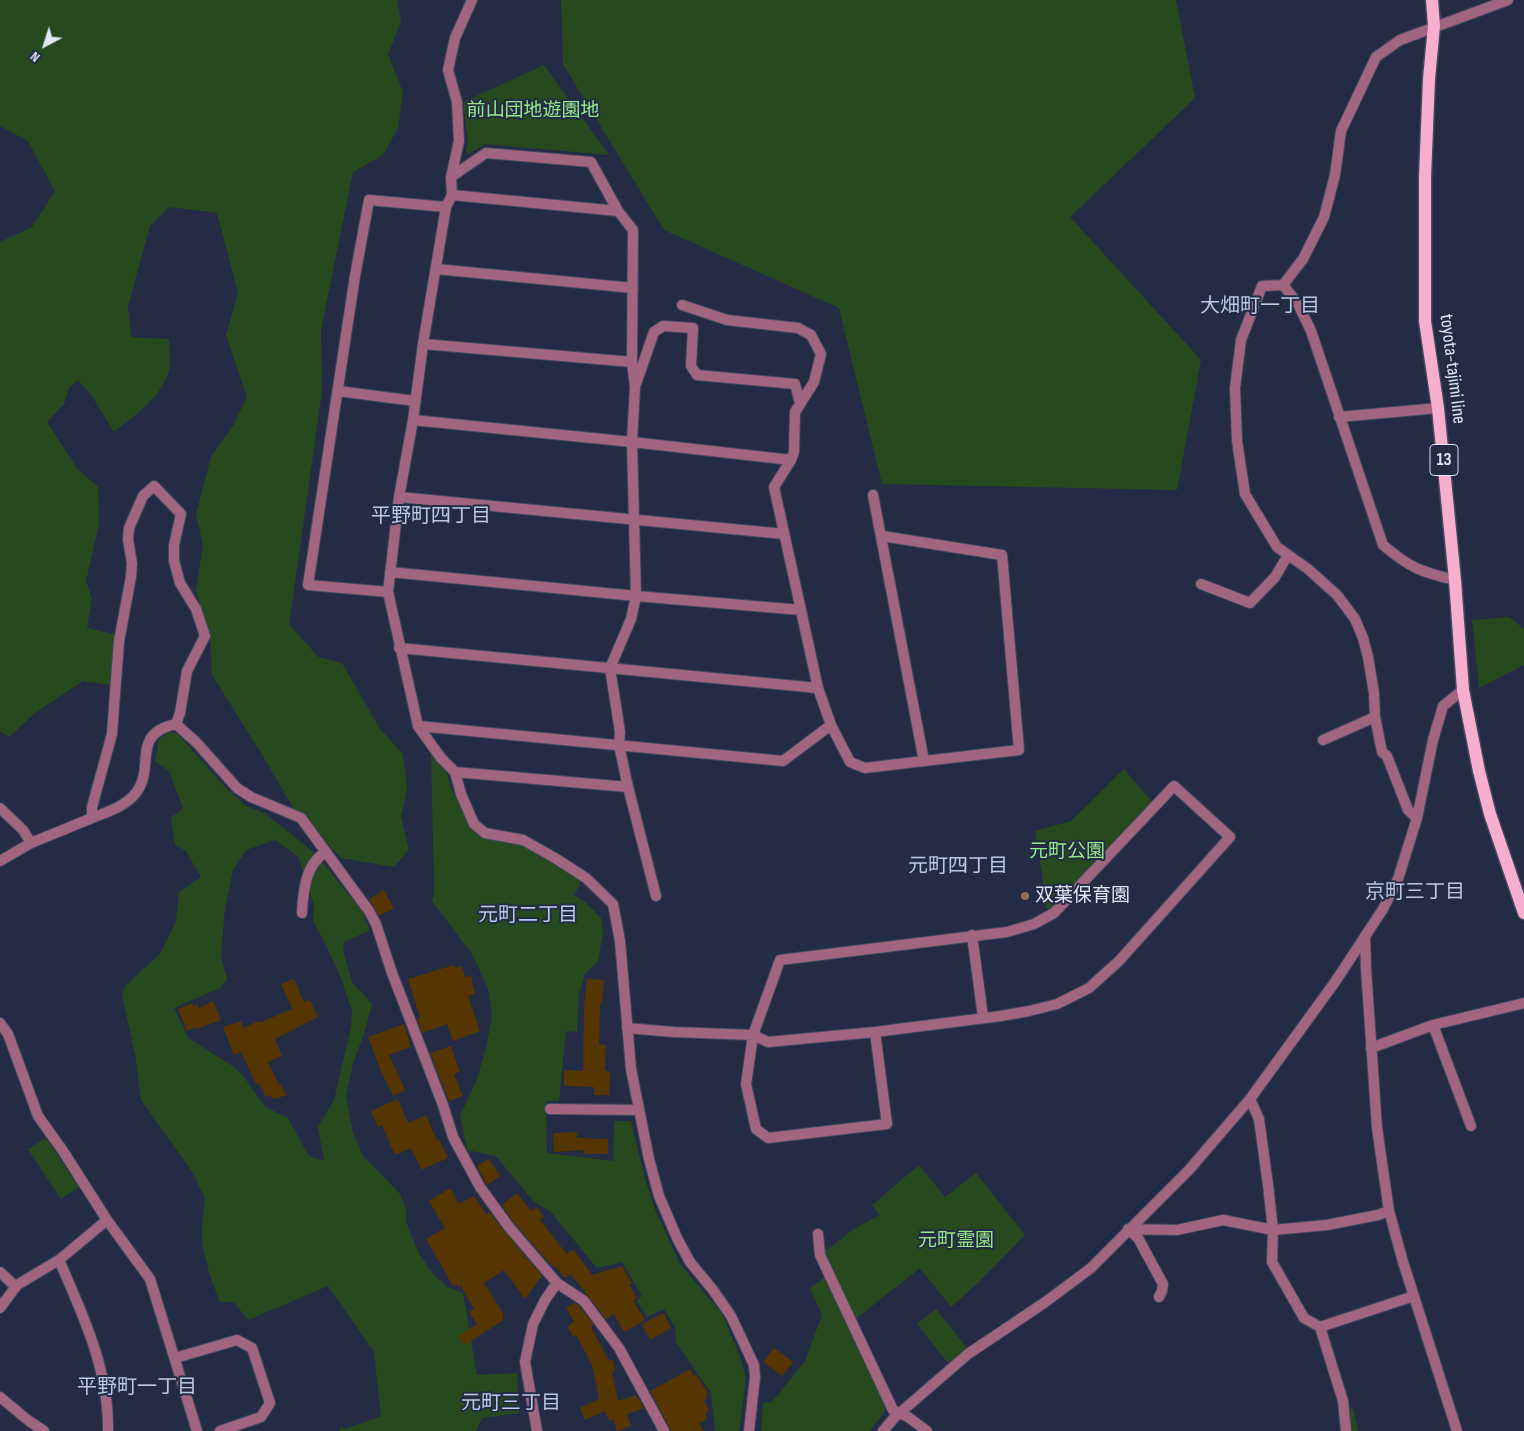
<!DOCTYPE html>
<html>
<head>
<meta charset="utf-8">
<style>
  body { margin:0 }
  #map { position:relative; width:1524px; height:1431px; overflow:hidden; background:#232c44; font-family:"Sofia Sans Condensed",sans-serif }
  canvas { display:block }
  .north { position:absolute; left:20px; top:20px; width:50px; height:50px; -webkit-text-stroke:4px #232c44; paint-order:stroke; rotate:220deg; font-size:14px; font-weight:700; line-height:20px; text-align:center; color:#dfe5f5 }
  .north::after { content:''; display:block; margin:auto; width:18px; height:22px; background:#dfe5f5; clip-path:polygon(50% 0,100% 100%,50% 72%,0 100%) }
</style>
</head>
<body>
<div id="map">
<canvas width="1524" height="1431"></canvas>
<div class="north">N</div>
</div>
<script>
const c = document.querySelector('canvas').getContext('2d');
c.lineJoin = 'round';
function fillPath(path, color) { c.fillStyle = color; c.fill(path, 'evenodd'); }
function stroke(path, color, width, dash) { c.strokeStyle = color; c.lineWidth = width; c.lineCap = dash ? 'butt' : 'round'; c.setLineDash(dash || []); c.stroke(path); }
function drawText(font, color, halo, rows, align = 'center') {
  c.font = font + ' "Sofia Sans Condensed","Noto Sans JP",sans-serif'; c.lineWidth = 4; c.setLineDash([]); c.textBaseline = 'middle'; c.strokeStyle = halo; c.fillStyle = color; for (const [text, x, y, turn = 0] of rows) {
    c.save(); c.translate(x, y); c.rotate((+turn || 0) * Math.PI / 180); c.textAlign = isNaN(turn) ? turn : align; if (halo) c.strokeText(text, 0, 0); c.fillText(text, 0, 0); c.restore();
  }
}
const green = new Path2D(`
  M0,0h397l4,22 -13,32 15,38 -5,36 -15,27 -30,17 -32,158 1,62 -33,232 29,33 24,6 38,66 23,25 4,35 -6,28 8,33 -15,17 -53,-9 -48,-50 -24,-42 -57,-91 -2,-37 -14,-47 7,-46 -7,-31 15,-57 23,-33 13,-27 -21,-62 12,-42 -21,-80 -48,-6 -19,19 -22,80 3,31 38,2c0,10 2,23 0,32 -8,27 -34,44 -55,61l-24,-39 -12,-13 -9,8 -5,16 -17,18 31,48 20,17 1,37 -13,57 6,18 -5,29 31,7 -8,50 -27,-4 -48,32 -26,24 -9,-6v-489l32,-15 23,-36 -27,-50 -28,-15z
  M561,0h615l19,98 -125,119 131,143 -24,130 -295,-6 -43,-176 -175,-78 -101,-166z
  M544,65l65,90 -124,-11 -16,10 -3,-3 2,-8 -5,-41z
  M1509,617l15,12v36l-45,23 -7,-68z
  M169,732l9,2 46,52 22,20 18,7 41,32 18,18 39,48 8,19 -26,12 -1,8 9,32 20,22 -8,30 -11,29 -7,33 7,37 10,23 37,38 6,15v13l13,32 14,20 14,13 16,6 14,82 40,-2 2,40 -37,5 -6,13h-137l2,-4 5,2 35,-13 -7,-64 -46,-66 -80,34 -14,-18h-14l-10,-26 -8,-32v-20l3,-26 -12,-25 -52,-73 -6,-46 -13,-59 3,-9 35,-32 16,-33 3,-29 22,-15 -15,-26 -11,-6 -4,-27 12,-10 -14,-37 -14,-10 4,-22zM275,840l23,16 16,48 -1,18 9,15 19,41 11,33 -1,16 -17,73 -16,27 6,34 -16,-6 -20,-37 -23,-11 -23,-33 -11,-9 -43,-27 -14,-30 46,-20 7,-9 -6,-22 4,-49 8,-38 13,-20z
  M431,752l15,19 5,17 18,33 53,23 60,36 -8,15 12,8 15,15 2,15 -5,29 -13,11 -6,22 -2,37 -11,-1 -7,70h-13l1,52 66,8 1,-40h17l14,58 11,33 24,52 43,51 17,42 6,21 -7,53h-24l-4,-38 -35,-51 -1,-15 -11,-18 -17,8 -10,-16 5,-5 -20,-34 -25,6 -47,-57 -17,-10 -37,-45 -29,-6 -7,-34 17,-37 10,-35 5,-29 -4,-27 -16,-34 -40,-53 2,-11z
  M1124,769l28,33 -104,111 -13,-82 36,-10z
  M46,1138l33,49 -18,12 -33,-50z
  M919,1165l26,32 31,-24 49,62 -48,49 -26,23 -31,-39 -72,57 39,82 -4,7 -13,17h-109l2,-28 9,-1 33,-41 17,-46 -12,-27 21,-15 -7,-21 30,-23 26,-14 -8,-10z
  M936,1309l31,39 -19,15 -31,-39z
  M1349,1408l4,1 5,22h-8z`);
const building = new Path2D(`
  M384,890l10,18 -15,8 -10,-17z
  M454,965l1,3 7,-2 3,11 6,-1 4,18 -7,2 12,35 -27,10 -6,-17 -25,9 -5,-14 3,-1 -12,-39z
  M294,979l10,23 6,-2 8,17 -43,22 7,17 -14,6 11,23 2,-1 5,11 -10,4 -1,-1 -3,1 -2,-4 -4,2 -7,-14 -3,1 -15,-32 -7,3 -11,-28 18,-6 2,7 16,-7v2l33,-14 -11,-25z
  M587,979l17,1 -2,23h-2l-1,41 7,1 -1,26h5l-1,24h-15v-8l-30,-1v-16l19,1 1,-64z
  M213,1001l8,19 -24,9 -1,-2 -9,4 -9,-22 14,-6 1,3 5,-2 1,4z
  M404,1024l7,23 -22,8 16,35 -12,6 -12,-25 -13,-34z
  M451,1046l9,26 -6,2 9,22 -14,5 -19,-48z
  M398,1099l10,24 18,-8 11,25 2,-1 9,19 -25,11h-2l-10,-21 -16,7 -13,-30 -4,2 -7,-16z
  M577,1132v6l31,1v15h-24v-4l-30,2 -1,-19z
  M489,1159l11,17 -13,9 -10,-19z
  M450,1188l9,16 15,-8 12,18 3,-2 2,2 13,17 38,45 -17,23 -21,-29 -20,13 20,32 -2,1 2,4 -40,25 -6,-8 19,-13 -8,-12 5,-3 -13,-23 -2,2 -3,-4 -3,2 -27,-47 19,-11 -16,-27z
  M517,1193l14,18 5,-4 8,10 -4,3 27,34 6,-5 19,26 30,-9 10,17 -3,1 8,14 -4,2 12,20 -21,12 -10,-18 -8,5 -35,-45 -6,4 -10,-12 -2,1 -39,-44 -12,-18z
  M575,1303l4,3 15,19 -3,2 18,34 4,-1 2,11 -3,1 6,29 18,-6 8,13 -17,6 4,12 -14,5 -4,-12 -4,2 -4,-10 -20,9 -5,-12 19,-9 -7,-34 -16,-30 -3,2 -6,-11 7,-4 -8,-14z
  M664,1313l7,15 -21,12 -8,-16z
  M774,1348l19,14 -11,14 -19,-14z
  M690,1369l4,7 3,-1 11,19 -3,1 2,4 -3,1 5,10 -4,5 2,4 -8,4 5,8h-33l-21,-40z`);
const street = new Path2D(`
  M472,0l-17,38 -7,32 9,32 2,39 -8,36 1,18 -6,12 -23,137 -10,76 -14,77 -11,95 30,134 23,32 14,14 6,22 13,30 11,9 38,7 32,18 31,20 27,26 7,37 11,128 18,90 10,37 18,42 13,24 23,28 18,26 23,49 1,12 -6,54
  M451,177l35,-24 105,9 27,49 15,19 -1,132 3,25 -3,55 4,154 -5,23 -21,49 10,64 -1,13 9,42 -173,-15
  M452,195l166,16
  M436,269l197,19
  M1283,285l-21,1 -21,54 -6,48 2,53 8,53 32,53 31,22 29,26 18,24 8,19 5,19 6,36 1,24 7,35 5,4 21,54 9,8
  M682,305l45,15 71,8 13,7 10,19 -7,28 -19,30 -1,40 -3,8 -17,27 44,201 13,37 19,37 15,6 59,-7
  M423,344l209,18
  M636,384l18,-52 9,-6 30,2 -2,38 6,9 98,9 5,19
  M338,391l77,10
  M1339,417l99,-9
  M413,420l219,22 159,18
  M873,495l51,266 95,-11 -17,-195 -120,-19
  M399,497l385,37
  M390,572l246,24 165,14
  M1455,580c-34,-8 -45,-12 -72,-35l-72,-214 -13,-27 -15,-19 20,-26 21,-42 11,-42 6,-44 35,-74 24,-17 108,-40
  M1201,584l49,19 25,-26 13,-22
  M388,592l-80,-7 47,-309 14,-76 77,7
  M399,648l419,40
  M418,726l365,35 48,-36
  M1323,740l52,-23
  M628,787l28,109
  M0,808l23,22 8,13
  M92,818c15,-6 32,-11 43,-24 22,-26 -6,-60 41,-70
  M0,861l31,-18 61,-25v-11l20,-73 7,-93 12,-64 1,-14 -4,-23 1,-12 14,-32 11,-10 27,28 -7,31v16l6,22 16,26 9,27 -18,35 -7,42 -4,11 21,19 40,45 14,9 50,21 68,93 7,13 16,49 51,132 10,32 27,50 29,40 48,56 27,18 35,47 45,83
  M302,913c1,-22 4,-50 24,-61
  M972,935l11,82
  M1365,936l1,33 11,159 12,83 14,51 54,169
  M0,1023l8,11 30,82 25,35 44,69 43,59 47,152
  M1433,1025l38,101
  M627,1028l47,4 79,3 15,7 107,-10 126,-16 28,-5 28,-7 32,-16 30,-27 111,-124 -56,-51 -120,127 -20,11 -27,8 -227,28 -27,75 -7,49 10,45 12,9 119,-14 -12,-92
  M1371,1048l62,-23 91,-22
  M1250,1099l9,20 9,66 5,45 -1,32 32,56 16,9 23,74 3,30
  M550,1109l88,1
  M1128,1229l49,1 46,-10 50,10 54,-5 51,-10 11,-4
  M1128,1229l10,9 25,46 -1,7 -3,6
  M818,1234l2,21 73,155 15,7 19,14
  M59,1260c24,55 50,110 49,171
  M0,1272l16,15
  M0,1308l17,-23 42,-25 48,-40
  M1320,1327l94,-31
  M175,1358l62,-18 15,8 18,55 -9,14 -41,14
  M0,1397l29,24 15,10
  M537,1431l-12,-69 8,-38 12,-24 12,-17
  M883,1431l11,-13 74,-64 76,-51 47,-35 97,-97 62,-72 85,-117 48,-73 15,-30 19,-61 16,-78 10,-34 20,-16`);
const primary = new Path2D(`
  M1432,0l2,26 -5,53 -4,98v144l13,87 17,172 8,110 16,81 11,43 34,99`);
const markers = [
  [1025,896,5,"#8d6e63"]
];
const shields = [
  [1444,460,28]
];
const shieldNames = [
  ["13",1444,460]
];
const parkNames = [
  ["前山団地遊園地",533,111],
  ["元町公園",1067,852],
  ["元町霊園",956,1241]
];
const streetNames = [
  ["toyota-tajimi line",1452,369,83]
];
const poiNames = [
  ["双葉保育園",1035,896]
];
const neighbourhoodNames = [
  ["大畑町一丁目",1260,307],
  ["平野町四丁目",431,517],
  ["元町四丁目",958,867],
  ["京町三丁目",1415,893],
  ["元町二丁目",528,916],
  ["平野町一丁目",137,1388],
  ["元町三丁目",511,1404]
];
fillPath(green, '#264a1e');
fillPath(building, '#553500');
stroke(street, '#414a60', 12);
stroke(primary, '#414a60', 15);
stroke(street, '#a16580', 10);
stroke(primary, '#f8aece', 12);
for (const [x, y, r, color] of markers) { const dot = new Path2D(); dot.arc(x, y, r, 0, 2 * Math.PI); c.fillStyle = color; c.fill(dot); stroke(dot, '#232c44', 2); }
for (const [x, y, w] of shields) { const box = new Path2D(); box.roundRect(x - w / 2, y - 15.5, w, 31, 4); c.fillStyle = '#232c44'; c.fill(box); stroke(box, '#dfe5f5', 1); }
drawText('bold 18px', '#dfe5f5', null, shieldNames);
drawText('19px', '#96ea85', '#232c44', parkNames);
drawText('19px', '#dfe5f5', '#232c44', streetNames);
drawText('19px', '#dfe5f5', '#232c44', poiNames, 'left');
drawText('20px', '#bbc8e7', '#232c44', neighbourhoodNames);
</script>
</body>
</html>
